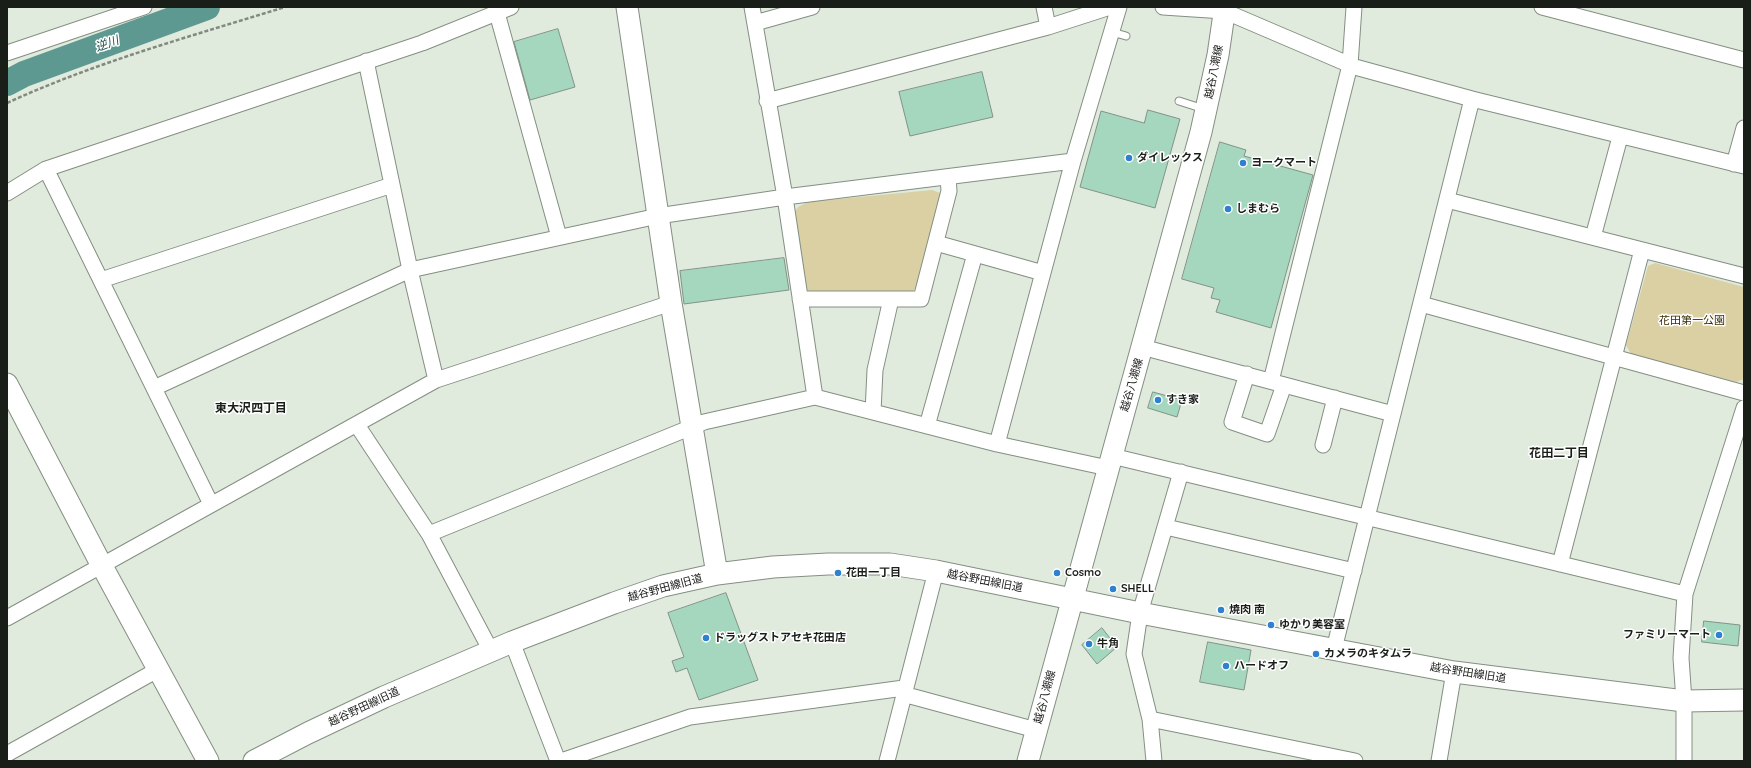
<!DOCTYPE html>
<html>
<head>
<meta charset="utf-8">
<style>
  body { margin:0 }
  #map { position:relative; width:1751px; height:768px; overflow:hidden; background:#e0ebde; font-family:Quicksand,sans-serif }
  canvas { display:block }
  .frame { position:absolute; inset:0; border:8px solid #1a1e19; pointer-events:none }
</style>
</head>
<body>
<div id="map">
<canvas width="1751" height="768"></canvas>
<div class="frame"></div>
</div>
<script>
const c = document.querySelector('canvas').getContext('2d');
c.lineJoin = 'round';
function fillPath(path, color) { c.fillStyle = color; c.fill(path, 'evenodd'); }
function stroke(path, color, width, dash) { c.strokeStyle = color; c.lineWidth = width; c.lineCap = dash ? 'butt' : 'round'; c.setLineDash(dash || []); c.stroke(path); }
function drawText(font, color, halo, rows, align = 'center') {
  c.font = font + ' Quicksand,"Noto Sans JP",sans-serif'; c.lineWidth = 3; c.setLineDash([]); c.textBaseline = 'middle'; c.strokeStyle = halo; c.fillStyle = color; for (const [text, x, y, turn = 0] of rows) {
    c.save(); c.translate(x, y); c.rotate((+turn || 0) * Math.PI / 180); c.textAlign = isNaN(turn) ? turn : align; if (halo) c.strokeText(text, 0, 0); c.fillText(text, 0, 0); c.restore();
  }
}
const green = new Path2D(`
  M932,190l8,3 2,6 -25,87 -4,5 -8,2 -94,-1 -5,-3 -3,-9 -10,-66 5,-7 10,-5z
  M1655,263l89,24v92l-8,3 -105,-28 -5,-9 22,-79z`);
const river = new Path2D(`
  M7,83l17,-9 183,-67`);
const building = new Path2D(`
  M558,29l17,58 -45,13 -16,-58z
  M982,72l11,45 -83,19 -11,-44z
  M1148,110l32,9 -25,89 -75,-21 21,-76 43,12z
  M1220,142l26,8 -2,6 69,19 -42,153 -55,-16 4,-12 -9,-2 3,-10 -32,-9z
  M784,258l5,32 -105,14 -4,-33z
  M1153,392l29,8 -5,17 -29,-9z
  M726,593l32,87 -59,20 -12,-32 -11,4 -4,-11 12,-4 -16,-44z
  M1704,621l36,4 -2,21 -36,-4z
  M1102,628l15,19 -20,17 -15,-19z
  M1208,642l43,8 -7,40 -44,-8z`);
const path = new Path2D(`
  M7,103c89,-41 185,-67 278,-96`);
const lane = new Path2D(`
  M1112,32l14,4
  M1179,101l25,8`);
const street = new Path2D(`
  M752,7l33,190 30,200
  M1044,7l4,20
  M1163,7l61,4 131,56 117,32 272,67
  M1542,7l202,53
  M497,13l62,224
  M755,23l57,-16
  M7,53l137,-46
  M366,61l44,209 26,110
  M767,101l281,-74 62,-20
  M1734,164l10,-36
  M46,169l165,335
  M7,193l39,-24 376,-126 89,-36
  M1447,200l297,76
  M1593,237l27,-100
  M936,243l107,30
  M101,280l291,-95
  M800,299h121l28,-108 -1,-14
  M1421,304l323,89
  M1142,347l251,67
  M1247,374l-15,48 35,12 17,-49
  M1271,381l79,-316 4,-58
  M154,388l256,-118 248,-54 127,-19 288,-36
  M873,412l2,-42 16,-71
  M357,425l72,109 62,117
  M927,426l48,-172
  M997,444l76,-283 46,-154
  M1323,445l12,-47
  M1112,456l573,138
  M1166,527l188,44
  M429,534l275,-112 111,-25 182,47 111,24
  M1560,564l82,-314
  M7,618l429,-238 235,-77
  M512,642l46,119
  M1334,649l138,-550
  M903,694l133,36
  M1150,719l205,42
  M7,754l152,-85
  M561,761l129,-44 214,-29
  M887,761l49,-190
  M1154,761l-4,-42 -16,-65 6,-41 41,-141
  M1439,761l15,-89
  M1684,761v-60l-3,-43 4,-64 59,-186`);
const secondary = new Path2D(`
  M627,7l44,296 46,271
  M7,384l95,182 106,195
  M254,761l54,-28 76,-36 128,-55 102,-39 49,-17 54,-12 56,-7 55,-3h62l46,7 204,42 314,59 230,29 60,-1
  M1028,761l173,-629 17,-77 7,-48`);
const markers = [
  [1129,158,4,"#2f80cf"],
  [1243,163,4,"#2f80cf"],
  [1228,209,4,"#2f80cf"],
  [1158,400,4,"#2f80cf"],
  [838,573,4,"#2f80cf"],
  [1057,573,4,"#2f80cf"],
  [1113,589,4,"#2f80cf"],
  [1221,610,4,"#2f80cf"],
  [1271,625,4,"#2f80cf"],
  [1719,635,4,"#2f80cf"],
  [706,638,4,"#2f80cf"],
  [1089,644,4,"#2f80cf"],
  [1316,654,4,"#2f80cf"],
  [1226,666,4,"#2f80cf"]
];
const streetNames = [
  ["越谷八潮線",1214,72,-79],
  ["越谷八潮線",1132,385,-74],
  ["越谷野田線旧道",985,581,11],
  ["越谷野田線旧道",665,588,-15],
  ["越谷野田線旧道",1468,673,9],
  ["越谷八潮線",1045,697,-75],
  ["越谷野田線旧道",364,707,-25]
];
const poiNames = [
  ["ダイレックス",1137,158],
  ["ヨークマート",1251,163],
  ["しまむら",1236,209],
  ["すき家",1166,400],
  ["花田一丁目",846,573],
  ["Cosmo",1065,573],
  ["SHELL",1121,589],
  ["焼肉 南",1229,610],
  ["ゆかり美容室",1279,625],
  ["ファミリーマート",1711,635,"right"],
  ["ドラッグストアセキ花田店",714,638],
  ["牛角",1097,644],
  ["カメラのキタムラ",1324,654],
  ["ハードオフ",1234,666]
];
const parkNames = [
  ["花田第一公園",1692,321]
];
const waterNames = [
  ["逆川",107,44,-20]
];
const neighbourhoodNames = [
  ["東大沢四丁目",251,408],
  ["花田二丁目",1559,453]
];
fillPath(green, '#dad0a3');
stroke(river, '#5e9991', 26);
fillPath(building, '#a4d7bd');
stroke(building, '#829289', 1);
stroke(lane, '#848f82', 9);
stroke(street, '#848f82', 17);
stroke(secondary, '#848f82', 23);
stroke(path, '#828a80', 2.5, [4, 2]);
stroke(lane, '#fff', 7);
stroke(street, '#fff', 15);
stroke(secondary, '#fff', 21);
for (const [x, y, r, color] of markers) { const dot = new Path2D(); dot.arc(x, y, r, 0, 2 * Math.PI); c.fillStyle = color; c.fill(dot); stroke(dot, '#fff', 1.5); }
drawText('11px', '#1a1e19', '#fff', streetNames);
drawText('bold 11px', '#1a1e19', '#fff', poiNames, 'left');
drawText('11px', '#372e06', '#fff', parkNames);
drawText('italic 12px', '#1a4f49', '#fff', waterNames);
drawText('bold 12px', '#1a1e19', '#fff', neighbourhoodNames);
</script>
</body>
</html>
